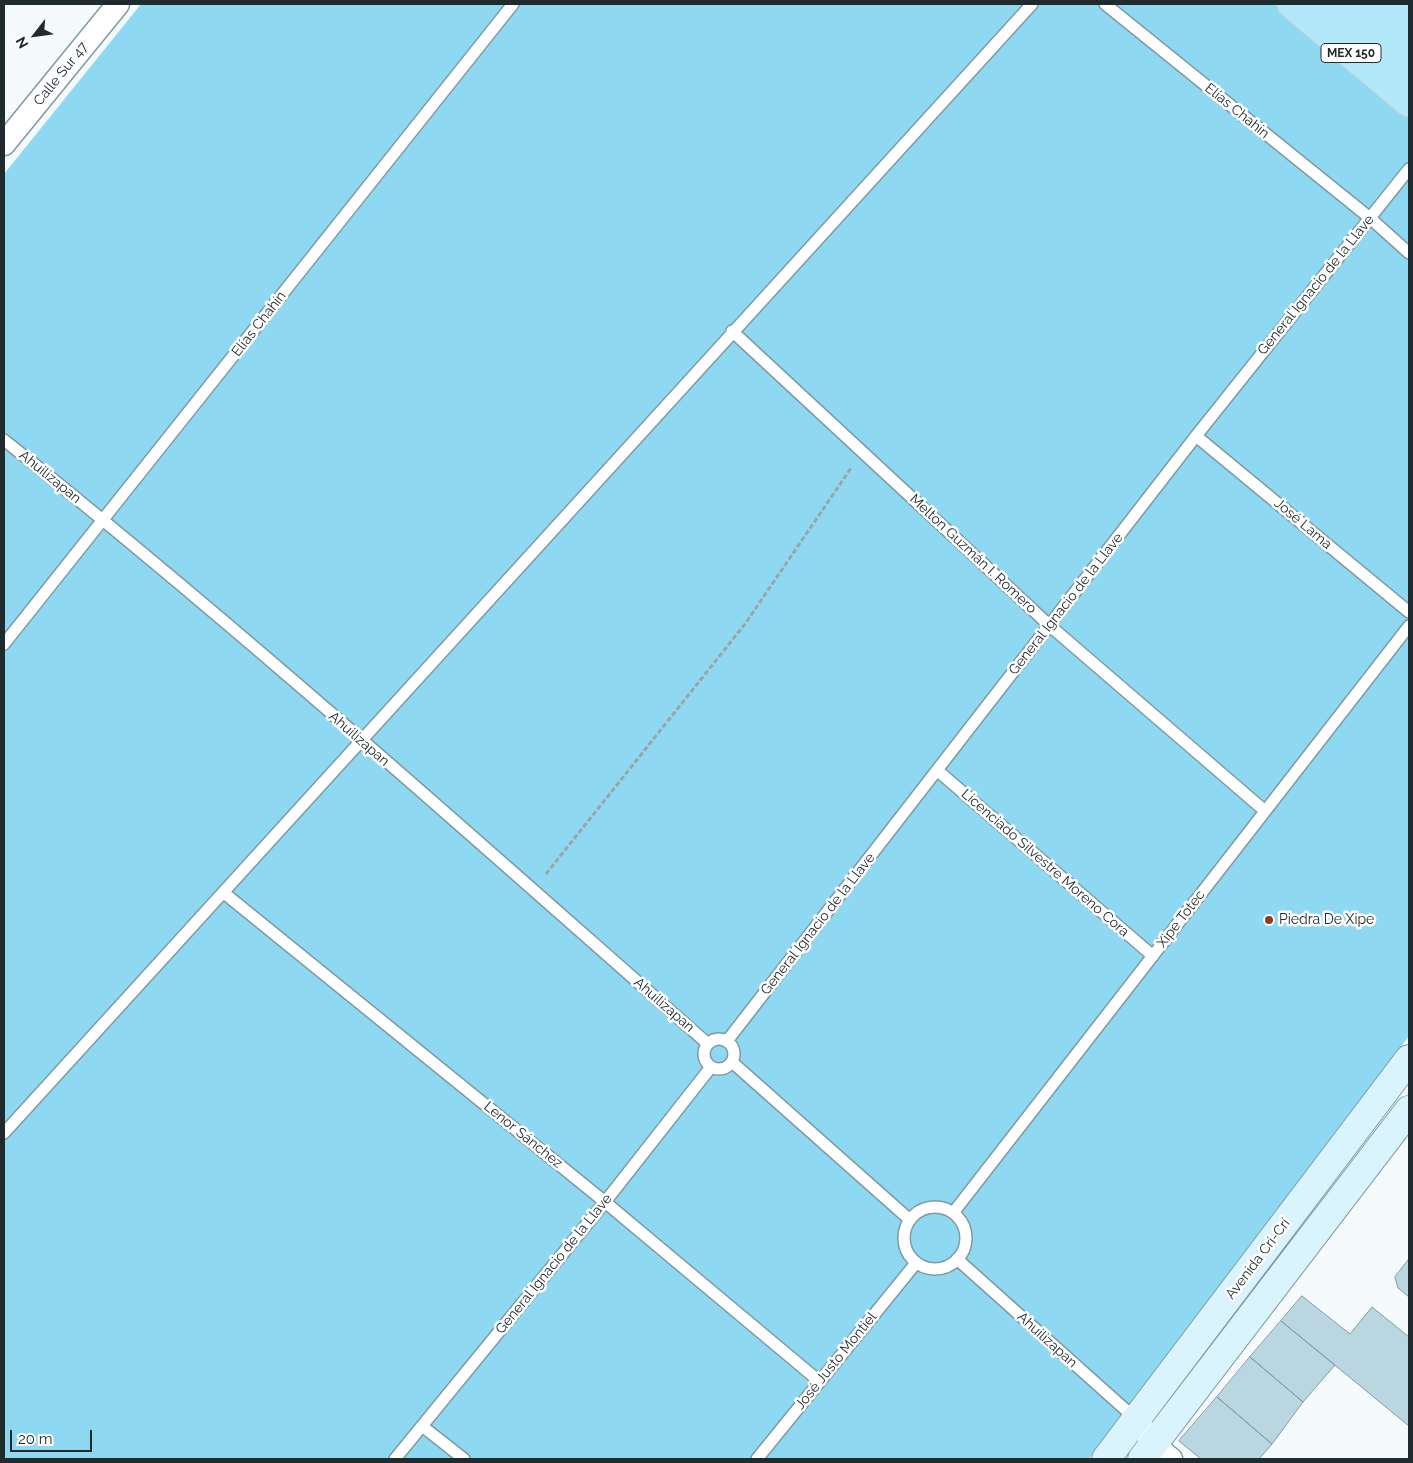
<!DOCTYPE html>
<html>
<head>
<meta charset="utf-8">
<style>
  body { margin:0 }
  #map { position:relative; width:1413px; height:1463px; overflow:hidden; background:#f5fbfd; font-family:Raleway,sans-serif }
  canvas { display:block }
  .frame { position:absolute; inset:0; border:5px solid #202b2e; pointer-events:none }
  .north { position:absolute; left:10px; top:10px; width:50px; height:50px; -webkit-text-stroke:4px #fff; paint-order:stroke; rotate:240deg; font-size:14px; font-weight:700; line-height:20px; text-align:center; color:#202b2e }
  .north::after { content:''; display:block; margin:auto; width:18px; height:22px; background:#202b2e; clip-path:polygon(50% 0,100% 100%,50% 72%,0 100%) }
  .scale { position:absolute; left:10px; top:1430px; width:82px; height:22px; box-sizing:border-box; border:2px solid #202b2e; border-top:0; padding-left:6px; font-size:15px; line-height:18px; white-space:nowrap; color:#202b2e; -webkit-text-stroke:4px #fff; paint-order:stroke }
</style>
</head>
<body>
<div id="map">
<canvas width="1413" height="1463"></canvas>
<div class="frame"></div>
<div class="north">N</div>
<div class="scale">20 m</div>
</div>
<script>
const c = document.querySelector('canvas').getContext('2d');
c.lineJoin = 'round';
function fillPath(path, color) { c.fillStyle = color; c.fill(path, 'evenodd'); }
function stroke(path, color, width, dash) { c.strokeStyle = color; c.lineWidth = width; c.lineCap = dash ? 'butt' : 'round'; c.setLineDash(dash || []); c.stroke(path); }
function drawText(font, color, halo, rows, align = 'center') {
  c.font = font + ' Raleway,sans-serif'; c.lineWidth = 5; c.setLineDash([]); c.textBaseline = 'middle'; c.strokeStyle = halo; c.fillStyle = color; for (const [text, x, y, turn = 0] of rows) {
    c.save(); c.translate(x, y); c.rotate((+turn || 0) * Math.PI / 180); c.textAlign = isNaN(turn) ? turn : align; if (halo) c.strokeText(text, 0, 0); c.fillText(text, 0, 0); c.restore();
  }
}
const green = new Path2D(`
  M141,4h1134l134,111v921l-320,423h-1085v-1285z`);
const building = new Path2D(`
  M1409,1259v38l-11,-9 -3,-11z
  M1302,1296l48,38 22,-27 37,30v89l-128,-105z
  M1281,1321l54,44 -32,37 -53,-45z
  M1250,1357l53,45 -31,42 -55,-47z
  M1217,1397l55,47 -13,15h-58l-22,-18z`);
const path = new Path2D(`
  M546,874l199,-250 106,-156`);
const lane = new Path2D(`
  M1105,4l265,214 39,35
  M732,331l317,294 216,186
  M1196,436l213,176
  M4,440c242,193 472,400 704,604
  M4,644l509,-640
  M938,771l215,185
  M224,893l381,309 214,179
  M704 1054a15 15 0 1 1 30 0a15 15 0 1 1-30 0Z
  M727,1041l469,-605 213,-267
  M732,1062l178,158
  M4,1133c344,-375 684,-754 1028,-1129
  M904 1238a31 31 0 1 1 62 0a31 31 0 1 1-62 0Z
  M953,1213l456,-587
  M957,1259l180,161
  M422,1426l42,33
  M395,1459l210,-257 106,-135
  M757,1459l159,-196`);
const street = new Path2D(`
  M4,144l114,-140
  M1145,1431l8,13 18,15`);
const secondary = new Path2D(`
  M1106,1459l303,-400
  M1142,1459l267,-349`);
const primary = new Path2D(`
  M1292,4l117,98
  M1327,4l82,68
  M1363,4l46,37
  M1394,4l15,12`);
const markers = [
  [1269,920,5,"#863d22"]
];
const shields = [
  [1351,53,60]
];
const shieldNames = [
  ["MEX 150",1351,53]
];
const streetNames = [
  ["Calle Sur 47",61,74,-51],
  ["Elías Chahín",1237,111,39],
  ["General Ignacio de la Llave",1316,285,-51],
  ["Elías Chahín",259,324,-52],
  ["Ahuilizapan",50,477,39],
  ["José Lama",1303,524,40],
  ["Melton Guzmán I. Romero",973,554,43],
  ["General Ignacio de la Llave",1066,604,-52],
  ["Ahuilizapan",359,739,41],
  ["Licenciado Silvestre Moreno Cora",1045,863,41],
  ["Xipe Totec",1181,919,-52],
  ["General Ignacio de la Llave",818,924,-52],
  ["Ahuilizapan",664,1005,41],
  ["Lenor Sánchez",523,1135,39],
  ["Avenida Cri-Crí",1258,1259,-53],
  ["General Ignacio de la Llave",554,1264,-51],
  ["Ahuilizapan",1047,1340,42],
  ["José Justo Montiel",836,1361,-51]
];
const poiNames = [
  ["Piedra De Xipe",1279,920]
];
fillPath(green, '#8ed9f1');
fillPath(building, '#bad7e1');
stroke(building, '#809ba4', 1);
stroke(lane, '#7f9aa4', 14);
stroke(street, '#7f9aa4', 25);
stroke(secondary, '#7f9aa4', 30);
stroke(primary, '#d2d5d5', 30);
stroke(path, '#9ca4a7', 3, [5, 2.5]);
stroke(lane, '#fff', 11);
stroke(street, '#fff', 22);
stroke(secondary, '#d9f4fc', 28);
stroke(primary, '#b2e8fa', 28);
for (const [x, y, r, color] of markers) { const dot = new Path2D(); dot.arc(x, y, r, 0, 2 * Math.PI); c.fillStyle = color; c.fill(dot); stroke(dot, '#fff', 2); }
for (const [x, y, w] of shields) { const box = new Path2D(); box.roundRect(x - w / 2, y - 9.5, w, 19, 4); c.fillStyle = '#fff'; c.fill(box); stroke(box, '#202b2e', 1); }
drawText('bold 12px', '#202b2e', null, shieldNames);
drawText('14px', '#202b2e', '#fff', streetNames);
drawText('14px', '#202b2e', '#fff', poiNames, 'left');
</script>
</body>
</html>
